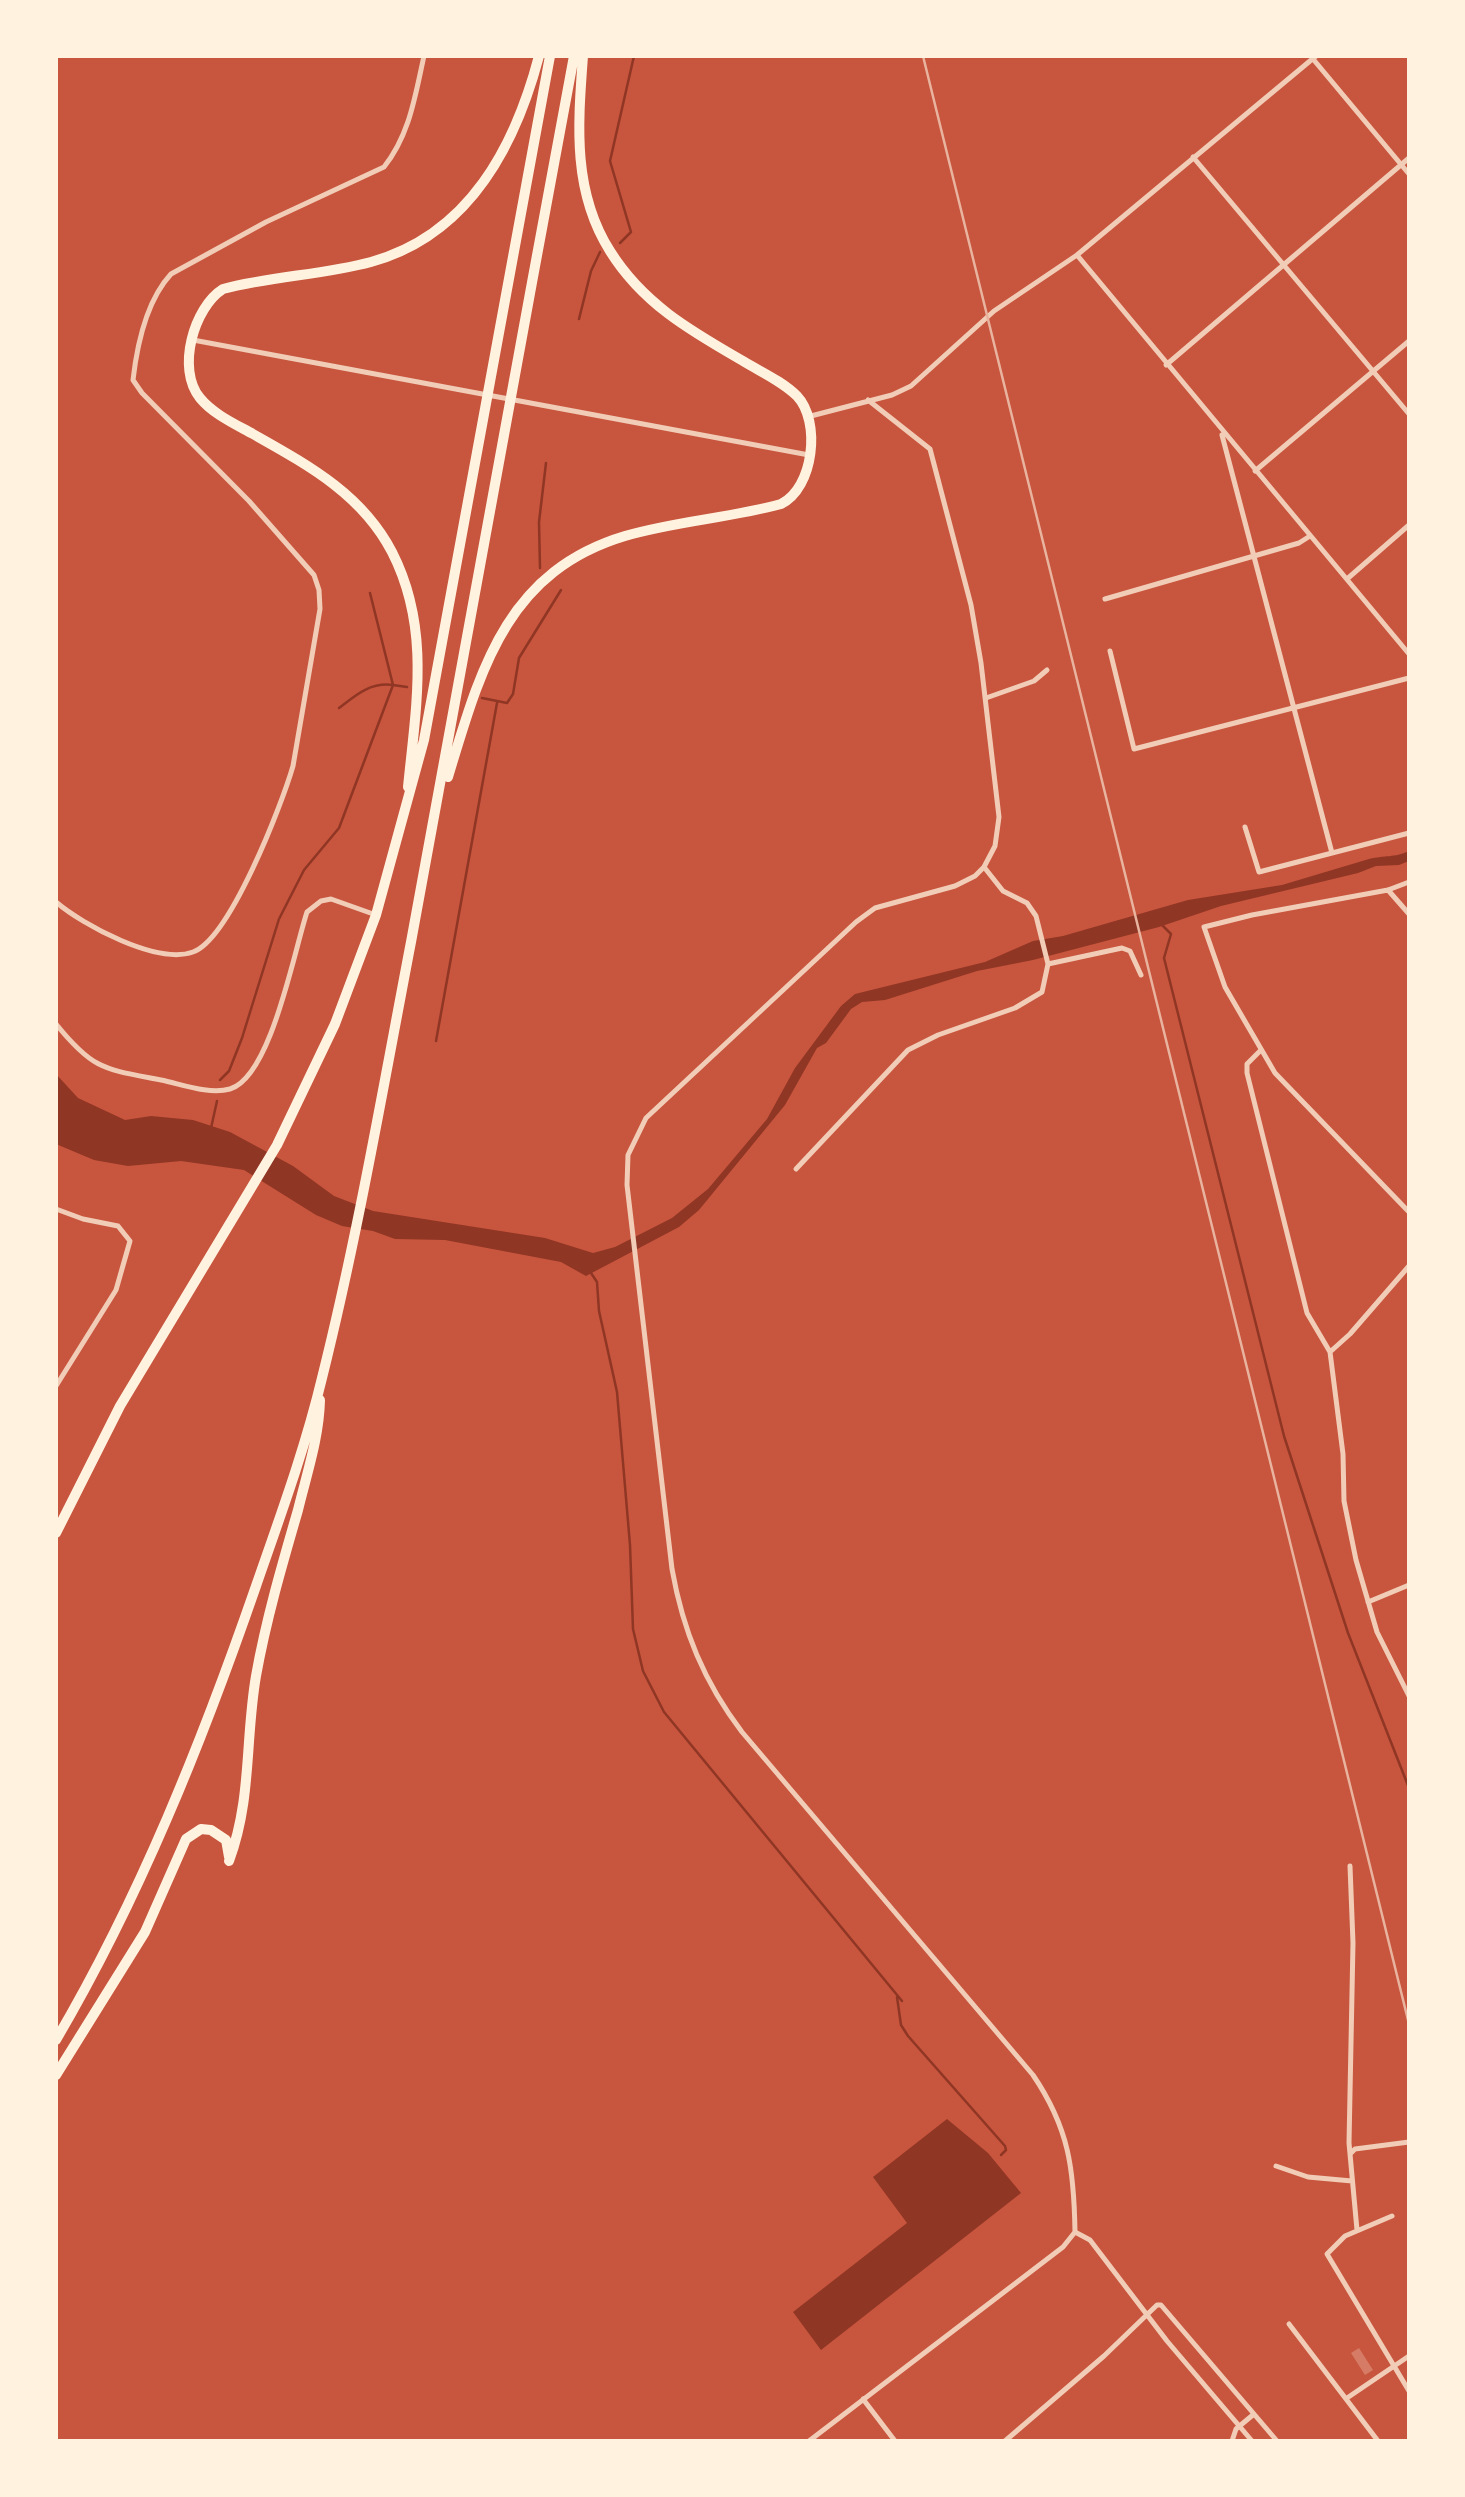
<!DOCTYPE html>
<html>
<head>
<meta charset="utf-8">
<style>
  body { margin:0 }
  #map { position:relative; width:1465px; height:2497px; overflow:hidden; background:#c8553d; font-family:Helvetica,sans-serif }
  canvas { display:block }
  .frame { position:absolute; inset:0; border:58px solid #fff3e0; pointer-events:none }
</style>
</head>
<body>
<div id="map">
<canvas width="1465" height="2497"></canvas>
<div class="frame"></div>
</div>
<script>
const c = document.querySelector('canvas').getContext('2d');
c.lineJoin = 'round';
function fillPath(path, color) { c.fillStyle = color; c.fill(path, 'evenodd'); }
function stroke(path, color, width, dash) { c.strokeStyle = color; c.lineWidth = width; c.lineCap = dash ? 'butt' : 'round'; c.setLineDash(dash || []); c.stroke(path); }
const water = new Path2D(`
  M1409,851v10l-10,4 -23,1 -18,7 -137,33 -62,21 -126,33 -56,11 -92,29 -23,2 -11,7 -25,34 -9,5 -32,57 -86,105 -20,17 -93,49 -25,-14 -116,-22 -50,-1 -22,-8 -31,-5 -26,-11 -72,-45 -63,-9 -53,5 -34,-6 -38,-16v-70l22,24 47,22 26,-4 42,4 37,12 63,34 41,30 39,15 172,27 48,15 22,-6 57,-29 36,-29 59,-70 28,-51 46,-62 14,-12 130,-32 48,-21 30,-5 125,-36 94,-15 87,-26c17,-4 24,-1 40,-8z
  M947,2119l41,34 33,40 -200,157 -28,-38 114,-89 -34,-46z`);
const stream = new Path2D(`
  M620,243l11,-11 -21,-71 24,-105
  M579,319l12,-48 9,-19
  M540,568l-1,-46 7,-59
  M482,698l25,5 6,-9 6,-36 42,-68
  M339,708c17,-13 31,-26 54,-23l-23,-92
  M1161,924l10,10 -7,24 120,478 64,197 61,155
  M436,1041l61,-338
  M220,1080l9,-9 13,-33 37,-119 25,-49 35,-42 54,-143 14,2
  M211,1128l6,-27
  M591,1273l6,9 2,29 18,81 13,153 3,84 10,42 21,41 238,289
  M897,1997l4,28 7,11 97,110 1,4 -5,5`);
const building = new Path2D(`
  M1359,2348l14,22 -8,5 -14,-22z`);
const minor = new Path2D(`
  M1313,59l96,115
  M1193,157l216,257
  M1077,255l332,399
  M193,340l616,115
  M1166,365l243,-207
  M868,400l62,49 41,156 10,58 18,154 -4,29 -11,21 -9,9 -20,10 -80,22 -19,14 -210,196 -18,37 -1,30 45,384c11,62 32,113 70,163l291,343c36,53 41,94 42,157
  M807,417l85,-22 19,-9 83,-75 83,-56 239,-199
  M1222,435l110,418
  M1255,471l154,-130
  M1347,579l62,-54
  M1105,599l194,-56 11,-7
  M1110,651l24,98 275,-71
  M986,698l48,-17 13,-11
  M1245,827l14,45 150,-39
  M1409,882l-21,8 -136,25 -48,12 21,60 50,86 134,139
  M1388,890l21,24
  M56,902c27,23 101,63 137,50 37,-13 89,-148 100,-186l27,-157 -1,-19 -5,-15 -65,-74 -107,-108 -9,-13c4,-35 14,-80 38,-106l95,-52 118,-55c26,-33 31,-71 40,-111
  M1048,964l74,-16 8,3 11,24
  M56,1024c37,46 48,45 105,56 20,4 48,15 69,9 41,-12 64,-138 77,-177l14,-11 10,-2 45,16
  M1260,1051l-13,13v9l60,240 23,39 13,102 1,47 12,59 21,72 32,64
  M796,1169l112,-119 30,-15 77,-27 27,-16 6,-28 -12,-48 -9,-13 -24,-12 -19,-24
  M56,1209l27,10 35,7 12,15 -14,49 -60,96
  M1330,1352l20,-18 59,-68
  M1368,1602l41,-17
  M1350,1866l3,77 -4,200 8,87
  M1350,2154l5,-5 54,-7
  M1276,2166l32,11 44,4
  M1392,2216l-47,20 -18,18 82,137
  M1075,2232l15,8 77,101 85,100
  M1289,2324l89,117
  M1347,2398l62,-42
  M863,2399l32,42
  M809,2441l254,-194 12,-15
  M1005,2441l99,-85 53,-51h4l116,136
  M1232,2441l4,-12 18,-15`);
const motorway = new Path2D(`
  M448,777c32,-105 57,-205 177,-241 51,-15 105,-18 156,-32 33,-16 40,-83 16,-108 -15,-15 -36,-24 -54,-35 -52,-30 -100,-57 -133,-110 -38,-60 -32,-127 -27,-195
  M408,787c8,-81 23,-159 -16,-235 -30,-58 -84,-87 -139,-118 -18,-10 -40,-20 -53,-36 -24,-29 -6,-91 23,-109 49,-13 100,-14 148,-27 98,-27 144,-115 168,-206
  M56,1533l64,-127 157,-261 58,-121 41,-109 48,-175 126,-684
  M229,1861c23,-62 16,-121 27,-185 10,-56 26,-111 42,-166 9,-37 21,-72 22,-110
  M56,2040c84,-143 146,-298 200,-454 24,-69 49,-137 66,-208 36,-144 61,-290 89,-436 57,-295 107,-591 163,-886
  M56,2075l89,-143 41,-93 15,-10 10,1 15,10 3,17`);
const rail = new Path2D(`
  M923,56l486,1968`);
fillPath(water, '#8f3625');
stroke(stream, '#8f3625', 2.5);
fillPath(building, '#d67c66');
stroke(minor, '#f1ccb7', 5);
stroke(motorway, '#fff3e0', 10);
stroke(rail, '#e9b49f', 2.5);
</script>
</body>
</html>
